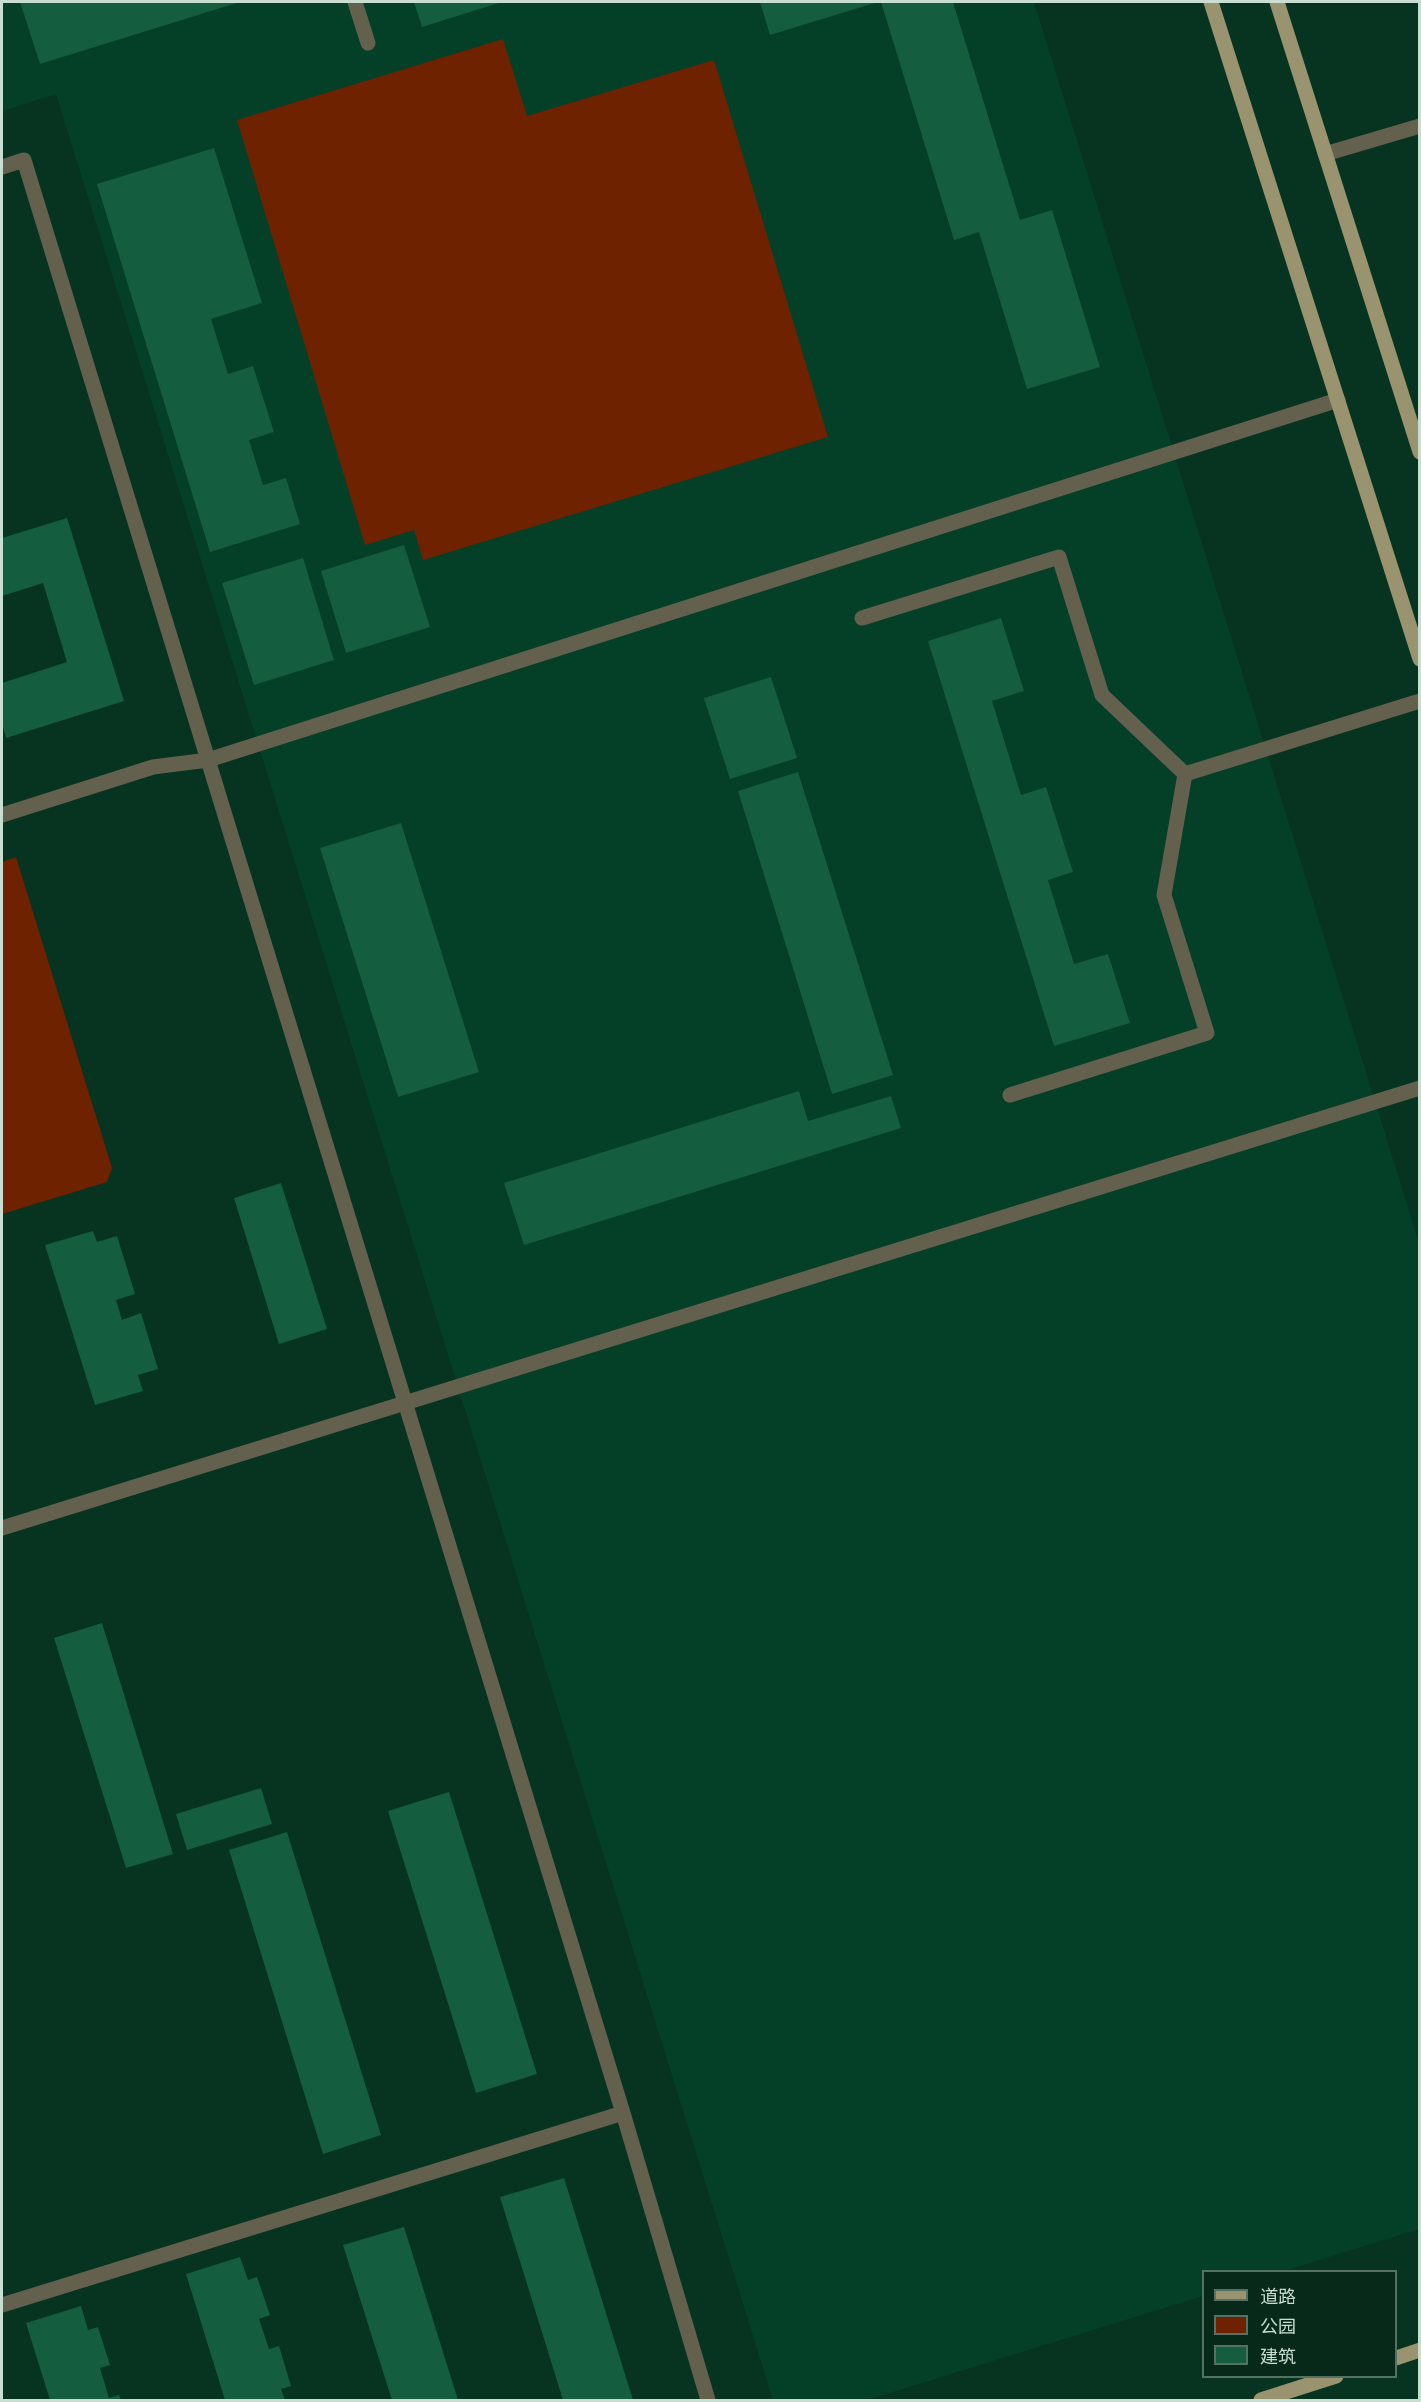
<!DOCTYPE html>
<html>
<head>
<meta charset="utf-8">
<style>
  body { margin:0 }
  #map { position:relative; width:1421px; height:2402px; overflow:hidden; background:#063421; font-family:Cabin,"Noto Sans SC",sans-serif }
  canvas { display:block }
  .frame { position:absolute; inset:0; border:3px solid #c8ded1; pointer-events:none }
  .legend { position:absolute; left:1202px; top:2270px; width:195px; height:108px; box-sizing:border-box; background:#07291a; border:2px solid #547163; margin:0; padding:8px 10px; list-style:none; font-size:18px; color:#c8ded1 }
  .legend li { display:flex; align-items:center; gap:12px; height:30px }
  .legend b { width:30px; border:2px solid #547163 }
</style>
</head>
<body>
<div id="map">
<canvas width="1421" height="2402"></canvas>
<div class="frame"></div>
<ul class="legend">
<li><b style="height:8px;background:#99936f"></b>道路</li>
<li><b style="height:16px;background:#6e2200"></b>公园</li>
<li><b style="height:16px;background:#145d3e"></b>建筑</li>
</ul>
</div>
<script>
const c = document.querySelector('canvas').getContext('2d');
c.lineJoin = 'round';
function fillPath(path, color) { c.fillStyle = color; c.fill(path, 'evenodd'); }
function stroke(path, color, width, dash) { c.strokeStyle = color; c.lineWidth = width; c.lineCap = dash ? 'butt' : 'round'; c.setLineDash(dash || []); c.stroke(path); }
const built = new Path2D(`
  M2,2h1032l385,1241v986l-135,42 -80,1 -1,24 -336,104h-94l-717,-2306 -54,17z`);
const green = new Path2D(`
  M503,39l24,77 187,-56 114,377 -405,123 -9,-30 -49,15 -128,-425z
  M16,857l96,311 -5,14 -105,32v-352z`);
const building = new Path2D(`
  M20,2h220l-200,62z
  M414,2h88l-80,25z
  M760,2h118l-108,33z
  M881,2h72l67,218 32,-10 48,157 -73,22 -48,-157 -25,8z
  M214,148l48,155 -51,16 17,55 25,-8 21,66 -25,8 14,45 23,-7 14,46 -90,28 -113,-368z
  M67,518l57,183 -118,37 -4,-15v-40l65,-21 -24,-79 -41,13v-58z
  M404,545l26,82 -84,26 -25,-82z
  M303,558l31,102 -80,25 -32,-102z
  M1001,618l23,73 -32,10 29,94 25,-8 27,85 -25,8 26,84 34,-10 22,69 -76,23 -126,-405z
  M771,677l26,81 -67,21 -26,-81z
  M798,772l95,303 -61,19 -94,-303z
  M401,823l78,249 -81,25 -78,-249z
  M799,1091l9,30 83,-25 10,32 -377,117 -20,-62z
  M281,1183l46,146 -48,15 -45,-146z
  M93,1231l4,11 20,-6 18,58 -19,6 6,20 19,-7 17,56 -20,6 5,16 -48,14 -50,-160z
  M102,1623l71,231 -47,14 -72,-230z
  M261,1788l11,36 -85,26 -11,-36z
  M449,1792l88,282 -61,19 -88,-282z
  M287,1832l94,303 -58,19 -94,-304z
  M564,2178l69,222h-70l-63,-203z
  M404,2227l54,173h-66l-49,-155z
  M240,2257l8,23 9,-3 13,38 -11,4 10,30 10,-3 12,40 -10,3 4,11h-60l-39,-126z
  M81,2306l7,24 10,-3 12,38 -10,3 9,30 10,-3 2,5h-71l-24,-77z`);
const service = new Path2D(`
  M355,2l13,41
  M1325,154l95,-28
  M2,167l22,-7 599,1953 85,287
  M862,618l197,-61 43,138 83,79 -21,121 43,138 -197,62
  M1185,774l235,-73
  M2,815l151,-48 55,-7 1130,-360
  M2,1528l1418,-440
  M2,2305l621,-192`);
const primary = new Path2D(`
  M1211,2l209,657
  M1277,2l143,450
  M1396,2358l24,-8
  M1261,2400l75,-24`);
fillPath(built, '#043f28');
fillPath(green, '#6e2200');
fillPath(building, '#145d3e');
stroke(service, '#63604e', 15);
stroke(primary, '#99936f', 15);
</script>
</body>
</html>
